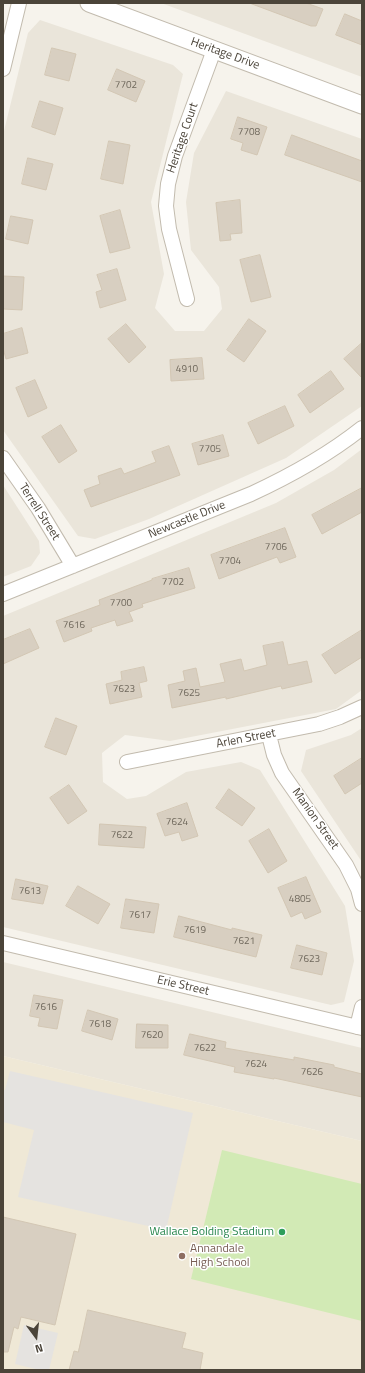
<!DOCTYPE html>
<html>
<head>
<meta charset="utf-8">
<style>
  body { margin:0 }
  #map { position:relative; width:365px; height:1373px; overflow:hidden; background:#f6f3ec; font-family:"Titillium Web",sans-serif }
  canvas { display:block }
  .frame { position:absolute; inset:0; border:4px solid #4b4439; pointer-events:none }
  .north { position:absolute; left:16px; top:1317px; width:40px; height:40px; -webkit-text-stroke:3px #fff; paint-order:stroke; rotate:165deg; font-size:11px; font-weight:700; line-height:16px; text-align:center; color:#4b4439 }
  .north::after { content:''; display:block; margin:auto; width:14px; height:18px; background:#4b4439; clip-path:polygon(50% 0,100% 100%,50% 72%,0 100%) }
</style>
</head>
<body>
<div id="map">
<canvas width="365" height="1373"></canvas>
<div class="frame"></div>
<div class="north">N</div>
</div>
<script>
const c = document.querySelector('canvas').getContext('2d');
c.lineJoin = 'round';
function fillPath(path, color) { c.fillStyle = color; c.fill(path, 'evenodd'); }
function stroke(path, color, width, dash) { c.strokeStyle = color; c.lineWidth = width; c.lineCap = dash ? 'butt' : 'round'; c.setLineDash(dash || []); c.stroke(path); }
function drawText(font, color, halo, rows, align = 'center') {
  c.font = font + ' "Titillium Web",sans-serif'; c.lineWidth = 3; c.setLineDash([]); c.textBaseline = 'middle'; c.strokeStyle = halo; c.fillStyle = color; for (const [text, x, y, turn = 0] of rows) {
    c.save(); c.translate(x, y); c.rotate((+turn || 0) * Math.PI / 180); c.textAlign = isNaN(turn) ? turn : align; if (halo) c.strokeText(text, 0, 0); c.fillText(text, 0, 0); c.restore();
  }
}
const residential = new Path2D(`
  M161,3h201v74z
  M40,20l133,45 10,9 -32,128 13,72 -9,34 20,23h29l18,-22 -3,-22 -28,-37 -5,-48 8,-49 32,-62 136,48v267l-76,52 -137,61 -54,20 -17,-3 -75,-106v-295l25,-102z
  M362,449v241l-26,19 -166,32 -45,-6 -23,18 1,29 24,17 19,-3 40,-24 55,-10 19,8 85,136 9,55 -10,41 -13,3 -328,-78v-311l273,-113 58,-33z
  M3,485l36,56 1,12 -9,13 -28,11z
  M362,728v134l-61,-91 5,-21 45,-15z
  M3,962l359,86v93l-359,-85z`);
const education = new Path2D(`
  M3,1056l359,85v229h-359z`);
const green = new Path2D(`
  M222,1150l140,34v137l-171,-42z`);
const parking = new Path2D(`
  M10,1071l183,42 -27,117 -148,-33 16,-67 -31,-8v-33l2,1z
  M24,1325l34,8 -9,37h-9l-25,-6z`);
const building = new Path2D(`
  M253,3h53l17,6 -7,17h-5l-59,-22z
  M345,14l17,7v24l-26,-10z
  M52,48l24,6 -7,27 -24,-6z
  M117,69l28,12 -9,21 -28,-12z
  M40,101l23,7 -8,27 -23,-8z
  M238,117l29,10 -10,28 -16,-5 2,-7 -12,-4z
  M292,135l70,26v21l-77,-27z
  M109,141l21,4 -7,39 -22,-5z
  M28,158l25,6 -7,26 -24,-6z
  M240,200l2,33 -12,1 1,6 -11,1 -4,-38z
  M120,210l10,38 -20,5 -10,-37z
  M11,216l22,4 -5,24 -22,-5z
  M260,255l11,42 -20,5 -11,-42z
  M117,269l9,31 -26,8 -4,-16 6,-2 -5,-15z
  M3,276l21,1 -2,33 -19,-1z
  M249,319l17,12 -22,31 -17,-12z
  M126,324l20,23 -17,16 -21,-24z
  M22,328l6,25 -22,6 -3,-11v-14z
  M362,343v35l-18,-19z
  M202,358l2,21 -33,2 -1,-21z
  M331,371l13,18 -34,24 -12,-18z
  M35,380l12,28 -19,9 -12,-29z
  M285,406l9,20 -36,18 -10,-21z
  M61,425l16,26 -18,12 -17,-26z
  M223,435l6,21 -31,9 -6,-21z
  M169,446l11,29 -89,32 -7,-17 16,-6 -2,-8 23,-8 3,6 32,-12 -4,-10z
  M362,488v24l-40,22 -10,-19z
  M285,528l11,29 -16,6 -3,-6 -58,22 -8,-24z
  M189,568l6,20 -53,16 1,3 -14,5 4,9 -16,5 -2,-6 -24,8 1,3 -28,11 -8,-21 44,-16 -1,-5 53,-20v-1z
  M30,629l9,19 -36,16v-24z
  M362,630v27l-27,17 -13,-19z
  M283,642l5,23 19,-4 5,21 -30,7 -1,-3 -55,13v-2l-54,11 -4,-23 17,-4 -2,-10 13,-3 4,19 25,-5 -5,-18 21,-5 3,12 23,-6 -4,-19z
  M144,667l3,14 -8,2 3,14 -32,7 -4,-20 16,-4 -1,-8z
  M56,718l21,8 -11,29 -21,-8z
  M362,758v25l-17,11 -11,-18z
  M69,785l18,26 -19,13 -18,-26z
  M229,789l26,19 -13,18 -26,-18z
  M187,803l11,33 -16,5 -3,-9 -14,4 -8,-22z
  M100,824l46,3 -2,21 -45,-3z
  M269,829l18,32 -19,12 -19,-32z
  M306,877l15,35 -16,7 -3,-7 -11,5 -13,-29z
  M16,879l32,7 -5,18 -31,-5z
  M78,886l32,18 -12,20 -32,-18z
  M126,899l33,5 -5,29 -33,-5z
  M179,916l53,14v-2l30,7 -6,22 -82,-20z
  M297,945l30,8 -5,22 -31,-7z
  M34,995l29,5 -6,29 -19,-3 2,-8 -10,-2z
  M88,1010l30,9 -6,21 -30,-9z
  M137,1024l31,1v23h-32z
  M190,1034l36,8 -1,6 69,12v-3l40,8v2l28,7v23l-88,-19v1l-40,-7 1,-5 -51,-12z
  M3,1217l73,17 -21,91 -34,-8 -3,12 -4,-2 -6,25h-5z
  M88,1310l98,23 -4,15 21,5 -3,17h-131l5,-19 4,1z`);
const minor = new Path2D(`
  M3,69l16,-66
  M187,299l-18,-70 -3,-23 2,-22 7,-28 39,-106
  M3,458l35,50 35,58
  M3,594l248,-100c39,-18 77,-39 111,-66
  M269,735l5,20 8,18 64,92 12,24 4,15
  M127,762l192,-38 21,-7 22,-10
  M3,943l359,85
  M357,1027l5,-20`);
const tertiary = new Path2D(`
  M89,3l273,102`);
const markers = [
  [282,1232,4,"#2e9e5b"],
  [182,1256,4,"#8d6e63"]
];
const numberNames = [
  ["7702",126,86],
  ["7708",249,133],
  ["4910",187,370],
  ["7705",210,450],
  ["7706",276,548],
  ["7704",230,562],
  ["7702",173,583],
  ["7700",121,604],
  ["7616",74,626],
  ["7623",124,690],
  ["7625",189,694],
  ["7624",177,823],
  ["7622",122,836],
  ["7613",30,892],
  ["4805",300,900],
  ["7617",140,916],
  ["7619",195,931],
  ["7621",244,942],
  ["7623",309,960],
  ["7616",46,1008],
  ["7618",100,1025],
  ["7620",152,1036],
  ["7622",205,1049],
  ["7624",256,1065],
  ["7626",312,1073]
];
const streetNames = [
  ["Heritage Drive",225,54,20],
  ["Heritage Court",183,138,-71],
  ["Terrell Street",39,512,57],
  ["Newcastle Drive",187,520,-22],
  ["Arlen Street",246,739,-11],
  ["Manion Street",315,819,55],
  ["Erie Street",183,986,13]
];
const leisureNames = [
  ["Wallace Bolding Stadium",274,1232]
];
const educationNames = [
  ["Annandale",190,1249],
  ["High School",190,1263]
];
fillPath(residential, '#eae5da');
fillPath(education, '#efe8d6');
fillPath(green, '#d2eab5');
fillPath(parking, '#e5e3e0');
fillPath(building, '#d8cfc1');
stroke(building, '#d3c7b4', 1);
stroke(minor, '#c2bbae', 16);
stroke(tertiary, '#c2bbae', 19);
stroke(minor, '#fff', 14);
stroke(tertiary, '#fff', 17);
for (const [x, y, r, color] of markers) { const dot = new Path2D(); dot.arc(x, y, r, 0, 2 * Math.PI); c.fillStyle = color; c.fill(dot); stroke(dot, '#fff', 1.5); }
drawText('10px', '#6e675b', null, numberNames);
drawText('12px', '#4b4439', '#fff', streetNames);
drawText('12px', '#27864d', '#fff', leisureNames, 'right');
drawText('12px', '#785e54', '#fff', educationNames, 'left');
</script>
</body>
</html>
